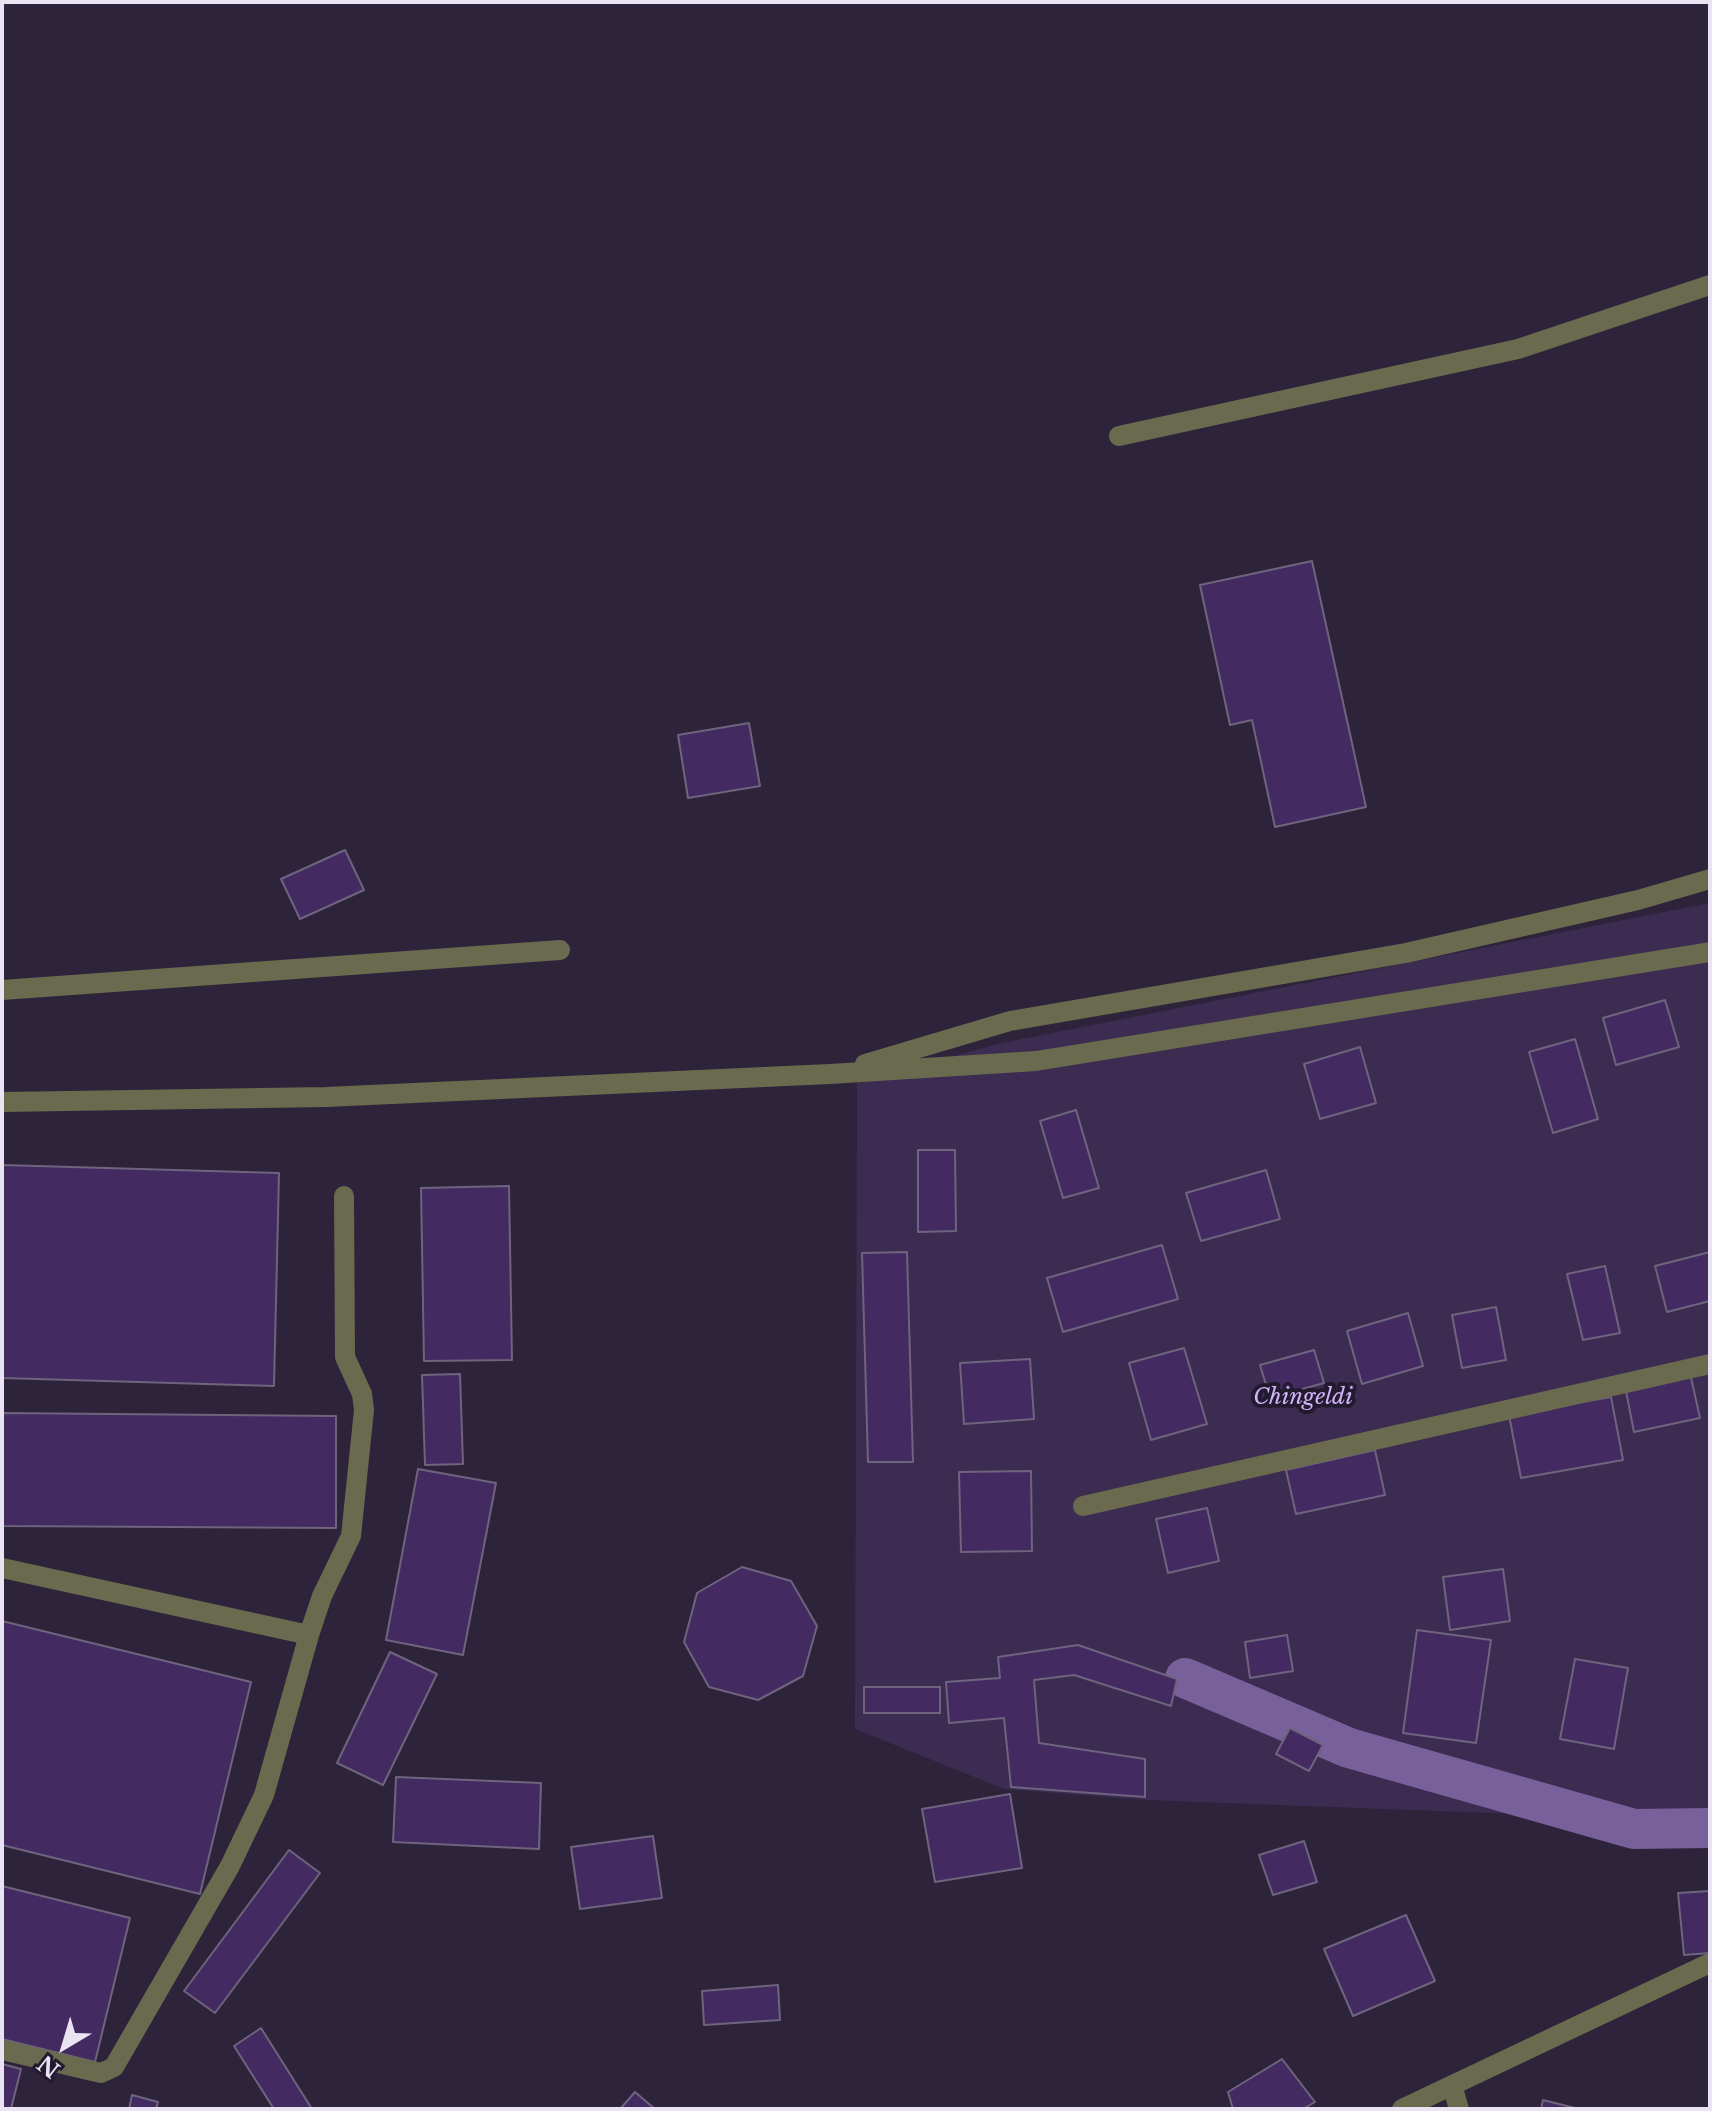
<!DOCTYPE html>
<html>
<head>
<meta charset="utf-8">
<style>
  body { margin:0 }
  #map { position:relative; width:1712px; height:2111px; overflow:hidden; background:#2d233a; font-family:"Libre Baskerville",serif }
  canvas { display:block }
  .frame { position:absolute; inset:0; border:4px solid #e9e3f3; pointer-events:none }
  .north { position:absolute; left:24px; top:2007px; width:80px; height:80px; -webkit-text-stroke:6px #231a30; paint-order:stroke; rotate:218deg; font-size:22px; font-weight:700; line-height:32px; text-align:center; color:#e9e3f3 }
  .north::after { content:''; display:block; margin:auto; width:28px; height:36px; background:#e9e3f3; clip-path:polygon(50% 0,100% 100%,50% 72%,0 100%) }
</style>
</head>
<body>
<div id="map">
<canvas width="1712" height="2111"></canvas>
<div class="frame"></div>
<div class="north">N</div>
</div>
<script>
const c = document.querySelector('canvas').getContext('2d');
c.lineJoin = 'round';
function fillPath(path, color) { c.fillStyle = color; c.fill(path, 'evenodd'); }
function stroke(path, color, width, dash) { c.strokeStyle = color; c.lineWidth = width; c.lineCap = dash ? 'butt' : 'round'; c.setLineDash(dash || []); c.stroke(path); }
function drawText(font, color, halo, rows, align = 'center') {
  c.font = font + ' "Libre Baskerville",serif'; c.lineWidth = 8; c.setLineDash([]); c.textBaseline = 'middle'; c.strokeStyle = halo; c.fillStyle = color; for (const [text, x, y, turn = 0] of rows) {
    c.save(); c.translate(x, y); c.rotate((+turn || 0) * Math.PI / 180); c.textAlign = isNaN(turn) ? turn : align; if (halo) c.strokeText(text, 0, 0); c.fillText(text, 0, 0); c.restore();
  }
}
const green = new Path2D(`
  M1710,903v907l-193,4 -371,-14 -142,-11 -149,-60 2,-647 145,-39z`);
const canal = new Path2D(`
  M1185,1678l164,70 285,81 76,-1`);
const building = new Path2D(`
  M1312,561l54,246 -91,20 -23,-107 -22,5 -30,-140z
  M749,723l11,63 -72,12 -10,-63z
  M345,850l19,40 -64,29 -19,-40z
  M1665,1000l14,47 -63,18 -13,-47z
  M1575,1039l23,80 -45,14 -24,-81z
  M1360,1047l16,56 -56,16 -16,-55z
  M1076,1110l23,78 -36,10 -23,-77z
  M918,1150h37l1,81 -38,1z
  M2,1165l277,8 -5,213 -272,-8z
  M1266,1170l14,49 -79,22 -15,-48z
  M509,1186l3,174 -88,1 -3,-173z
  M1162,1245l16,54 -115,33 -16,-54z
  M907,1252l6,210h-45l-6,-209z
  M1710,1252v49l-43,11 -12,-46z
  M1605,1266l15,67 -37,7 -16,-66z
  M1496,1307l10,53 -44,8 -10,-53z
  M1408,1313l15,53 -61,18 -15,-53z
  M1184,1348l23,76 -56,16 -22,-77z
  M1314,1350l10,33 -54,15 -10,-33z
  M1030,1359l4,60 -70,5 -4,-61z
  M1690,1373l10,45 -66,14 -9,-46z
  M460,1374l3,90 -38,1 -3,-90z
  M1611,1397l12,63 -102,18 -12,-63z
  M2,1413l334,3v112l-334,-2z
  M1375,1450l10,45 -89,19 -10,-44z
  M418,1469l78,14 -33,172 -77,-15z
  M1031,1471l1,80 -71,1 -2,-80z
  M1207,1508l12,53 -51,12 -12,-54z
  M742,1567l49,14 26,45 -14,50 -45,24 -49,-13 -25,-45 13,-49z
  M1503,1569l7,52 -60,9 -7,-53z
  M2,1621l249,61 -51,212 -198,-49z
  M1417,1630l74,10 -15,103 -73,-10z
  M1287,1635l6,36 -43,7 -5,-36z
  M1078,1645l99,34 -6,27 -97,-31 -40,5 5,63 106,16v38l-134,-10 -7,-69 -55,5 -3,-41 54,-4 -2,-21z
  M390,1652l47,22 -54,111 -46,-22z
  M1575,1659l53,9 -14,81 -54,-10z
  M864,1687h76v26h-76z
  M1290,1728l33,17 -14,26 -33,-17z
  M396,1777l145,6 -2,66 -146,-7z
  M1010,1794l12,74 -87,14 -13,-73z
  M653,1836l9,62 -82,11 -9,-62z
  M1304,1841l13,41 -44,13 -14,-40z
  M289,1850l31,23 -105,140 -31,-22z
  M2,1886l128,32 -35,144 -93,-23z
  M1710,1891v62l-26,2 -6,-62z
  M1406,1915l29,66 -82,35 -29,-67z
  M778,1985l2,35 -76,5 -2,-34z
  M261,2028l51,81h-38l-40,-63z
  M1282,2059l33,43 -12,7h-70l-5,-17z
  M2,2064l19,5 -10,40h-9z
  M635,2092l20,17h-35z
  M132,2095l26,7 -2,7h-27z
  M1543,2100l36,9h-38z`);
const minor = new Path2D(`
  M1119,436l399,-87 192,-64
  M2,990l558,-40
  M865,1064l145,-43 396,-68 232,-53 72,-21
  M2,1102l324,-5 504,-23 206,-13 674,-109
  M1083,1506l627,-142
  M2,1568l307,67
  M2,2050l99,23 13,-6 116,-201 34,-71 45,-160 13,-39 29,-60 13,-126 -2,-16 -17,-37 -1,-161
  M1452,2085l7,24
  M1402,2109l308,-146`);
const parkNames = [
  ["Chingeldi",1303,1398]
];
fillPath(green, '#3c2c52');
stroke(canal, '#78609a', 40);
fillPath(building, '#432b61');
stroke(building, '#6e647e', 2);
stroke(minor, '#6a6a4e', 20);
drawText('italic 22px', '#cfb4f8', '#231a30', parkNames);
</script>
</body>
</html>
